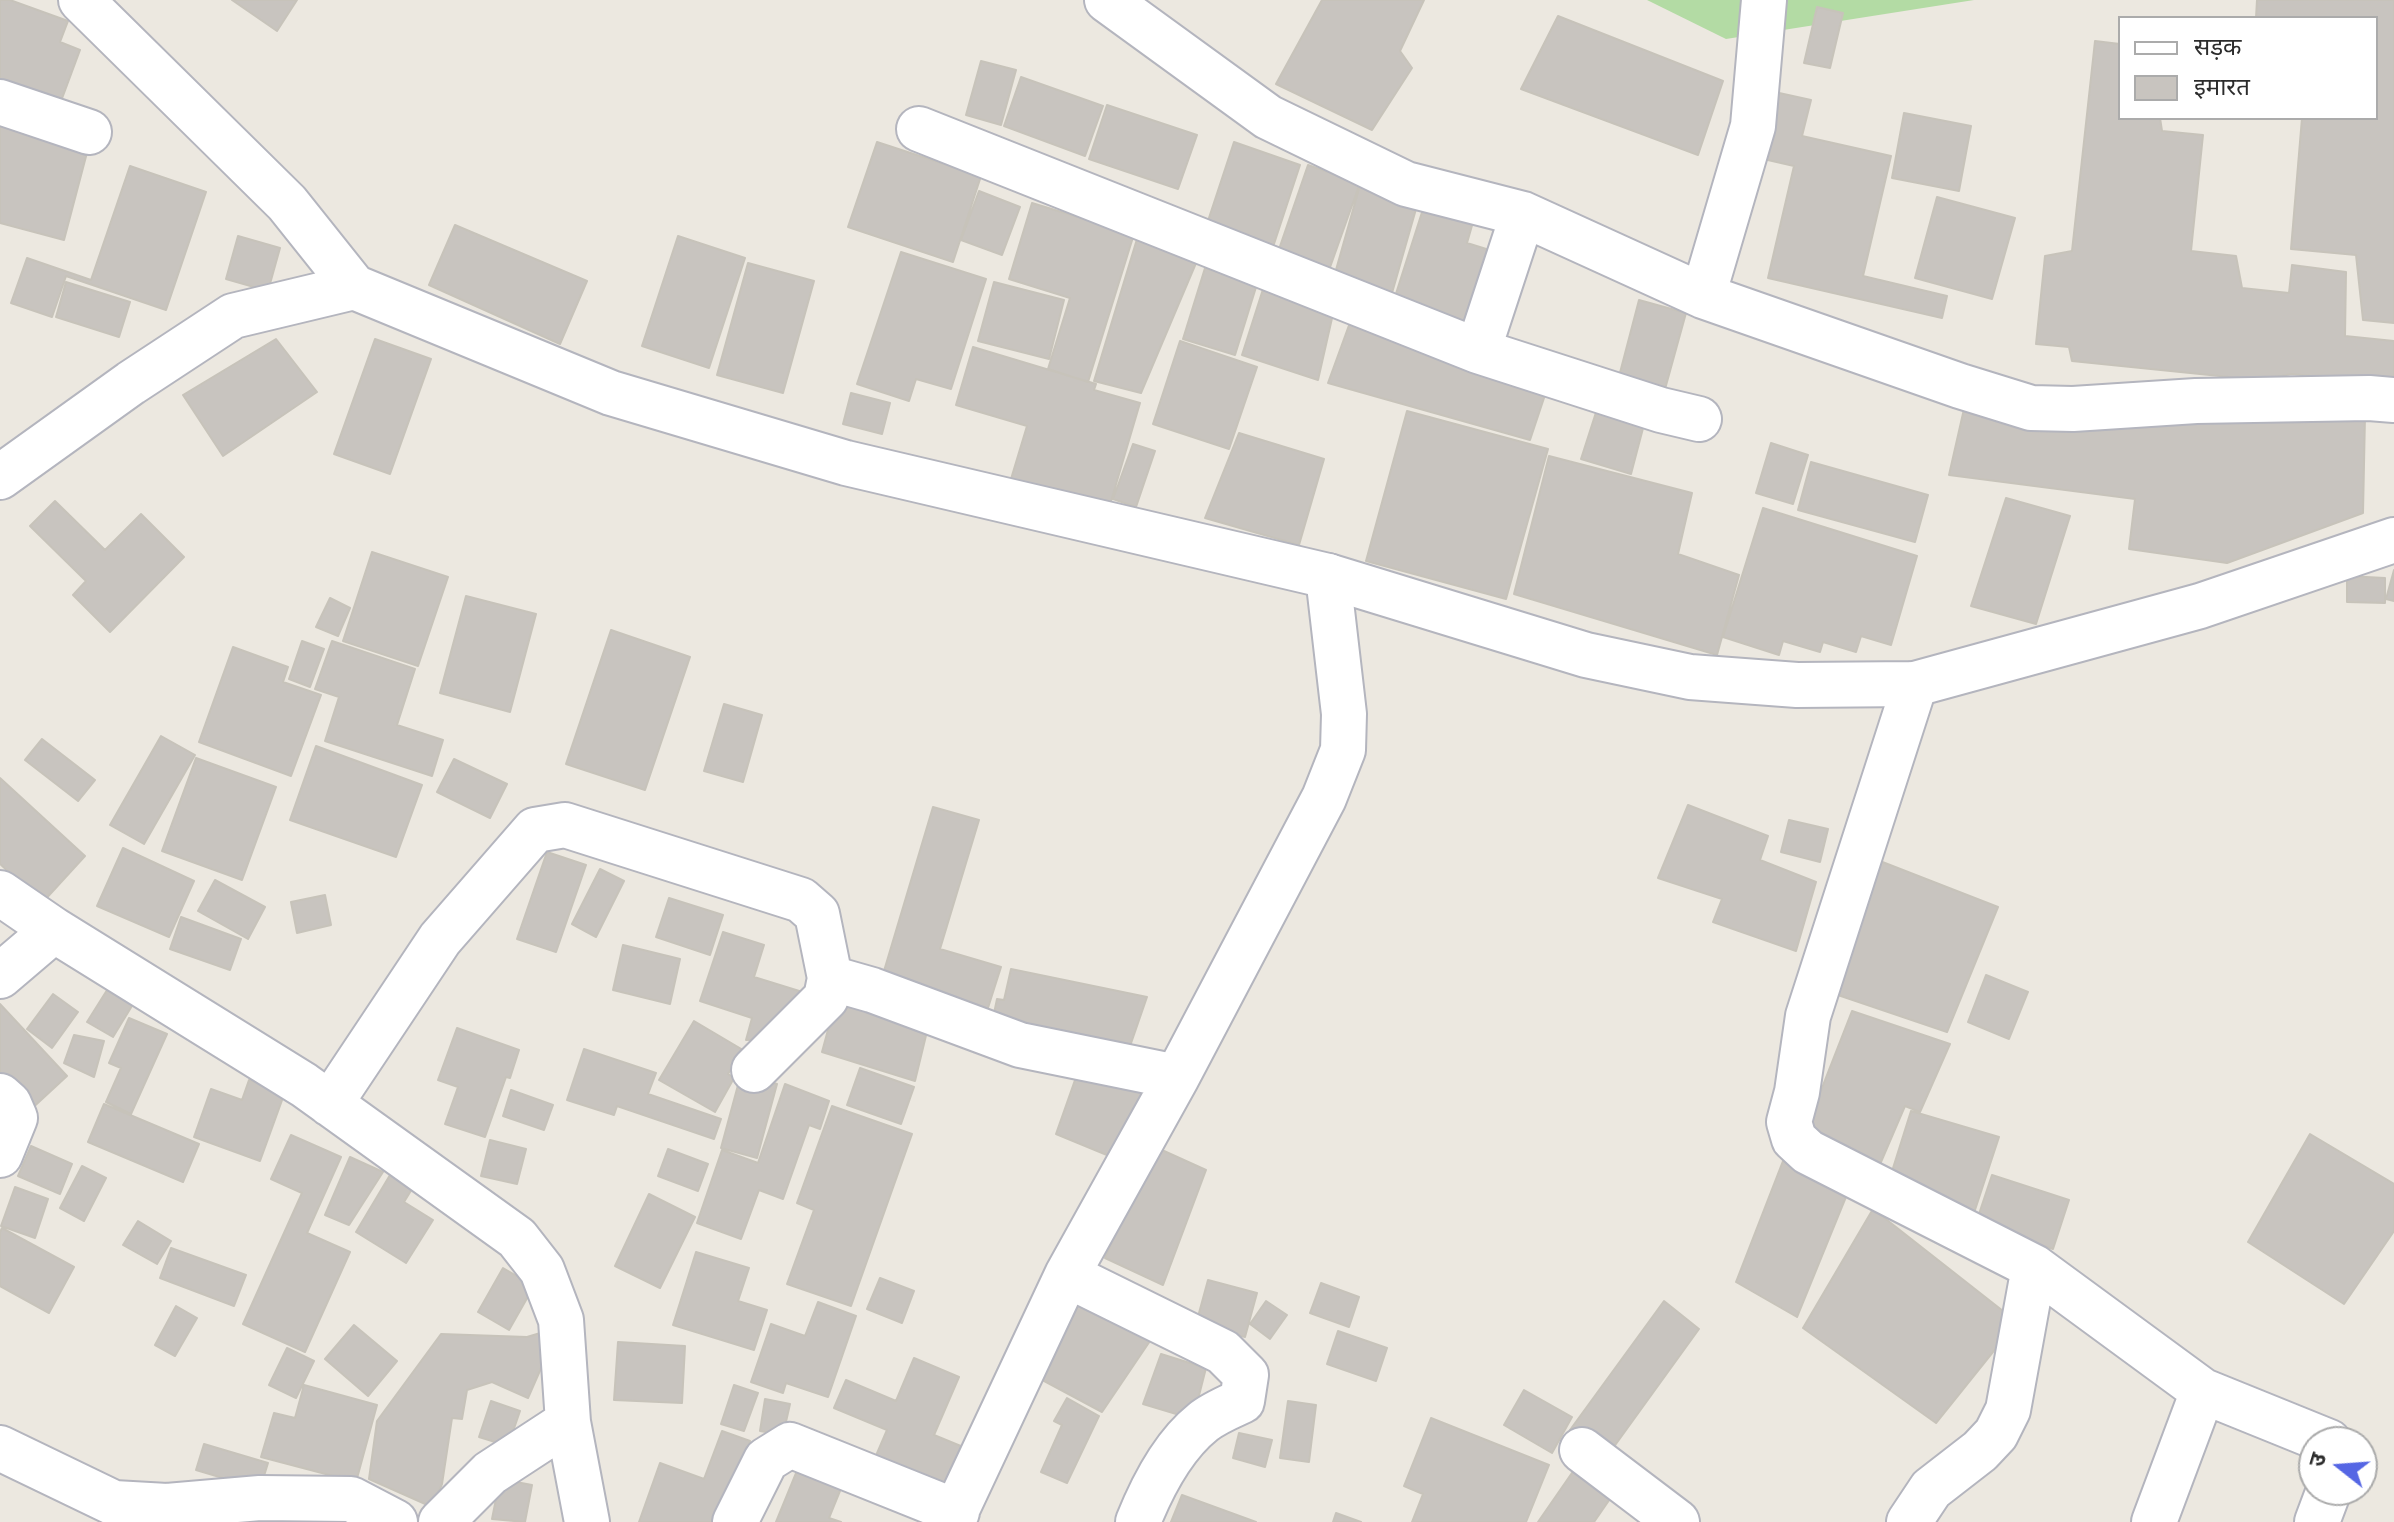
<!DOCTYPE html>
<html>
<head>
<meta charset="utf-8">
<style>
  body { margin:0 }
  #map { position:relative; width:2394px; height:1522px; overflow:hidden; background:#ece8e0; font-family:Commissioner,"Noto Sans Devanagari",sans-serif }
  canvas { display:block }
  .legend { position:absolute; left:2118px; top:16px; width:260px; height:104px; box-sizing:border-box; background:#fff; border:2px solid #ababab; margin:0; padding:10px 14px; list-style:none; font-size:24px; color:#2c2c2c }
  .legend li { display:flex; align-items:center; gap:16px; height:40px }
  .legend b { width:40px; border:2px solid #ababab }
  .north { position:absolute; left:2298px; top:1426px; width:80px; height:80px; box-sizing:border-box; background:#fff; border:2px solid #ababab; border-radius:50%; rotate:287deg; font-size:22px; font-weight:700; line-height:32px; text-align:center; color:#2c2c2c }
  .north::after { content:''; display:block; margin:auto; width:28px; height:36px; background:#5566e4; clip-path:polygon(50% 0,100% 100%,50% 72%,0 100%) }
</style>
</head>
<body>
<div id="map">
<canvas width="2394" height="1522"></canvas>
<ul class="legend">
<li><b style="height:10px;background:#fff"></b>सड़क</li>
<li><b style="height:22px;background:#c8c4bf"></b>इमारत</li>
</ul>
<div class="north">उ</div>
</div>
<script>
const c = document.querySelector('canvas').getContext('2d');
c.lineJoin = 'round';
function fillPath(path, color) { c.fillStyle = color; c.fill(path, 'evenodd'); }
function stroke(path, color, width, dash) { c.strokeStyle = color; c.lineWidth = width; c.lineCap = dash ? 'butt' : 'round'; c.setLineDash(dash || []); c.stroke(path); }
const green = new Path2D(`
  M1647,0h327l-248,39z`);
const building = new Path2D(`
  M0,0h10l58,21 -8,21 20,8 -23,62 -57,-21z
  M232,0h65l-20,31z
  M1322,0h102l-24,51 12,17 -40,62 -96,-46z
  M2257,0h137v323l-31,-3 -7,-65 -65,-6 11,-131h74v-100h-120z
  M1817,7l26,6 -13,55 -26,-5z
  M1558,16l165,65 -25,74 -177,-66z
  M2095,41l25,3v74h40l2,13 41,4 -12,116 45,5 6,32 47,5 3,-28 54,7 -1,64 49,5v41l-18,1 -84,-9 -33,6 -187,-19 -3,-14 -33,-3 9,-88 27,-5z
  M981,61l35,9 -15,55 -35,-10z
  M1021,77l82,29 -18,50 -81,-30z
  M1761,89l50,11 -9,36 89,20 -28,120 84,20 -5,22 -174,-40 26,-112 -48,-11z
  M1107,105l90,30 -19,54 -89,-30z
  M1904,113l67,13 -12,65 -67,-13z
  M0,120l89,25 -25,95 -64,-17z
  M877,142l104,34 -28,86 -105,-35z
  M1234,142l66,23 -29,88 -66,-23z
  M1308,165l52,18 -32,90 -51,-18z
  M130,166l76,26 -40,118 -100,-34 -14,41 -41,-14 16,-45 64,22z
  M1360,185l58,17 -26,91 -58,-16z
  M979,191l41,16 -18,48 -41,-15z
  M1937,197l78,21 -23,81 -77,-21z
  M1032,203l102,31 -46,148 -40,-13 22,-71 -61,-19z
  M1424,206l49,16 -6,21 32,10 -29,80 -77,-30z
  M455,225l132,56 -27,63 -131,-59z
  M238,236l42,12 -12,43 -42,-12z
  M678,236l67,22 -36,110 -67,-22z
  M1137,239l62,17 -58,137 -47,-12z
  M901,252l85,27 -35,110 -35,-10 -7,22 -52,-17z
  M748,263l66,18 -31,112 -66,-18z
  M1205,268l52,16 -22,71 -52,-16z
  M66,282l64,20 -11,35 -63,-20z
  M994,282l70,18 -15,59 -71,-18z
  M1265,283l70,22 -17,75 -76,-25z
  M1639,300l47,13 -24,87 -46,-12z
  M1352,317l198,63 -20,60 -202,-57z
  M276,339l41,53 -94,64 -40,-61z
  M375,339l56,20 -41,115 -56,-20z
  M1180,341l77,26 -28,82 -76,-25z
  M973,347l123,37 -2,6 46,13 -31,105 -98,-29 16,-53 -71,-21z
  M851,393l39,10 -8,31 -39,-10z
  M1600,400l47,13 -16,61 -50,-15z
  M1964,409l401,7 -2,97 -136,50 -98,-14 6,-50 -186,-24z
  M1407,411l141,38 -42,150 -140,-38z
  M1239,433l85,26 -25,86 -94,-27z
  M1771,443l37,12 -15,49 -37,-11z
  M1133,444l22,7 -19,56 -23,-8z
  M1549,456l143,37 -14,61 61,21 -22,80 -203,-61z
  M1811,462l117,33 -13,47 -117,-32z
  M2006,498l64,18 -34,108 -65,-18z
  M55,501l50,49 36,-36 43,43 -74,75 -37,-37 13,-14 -56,-55z
  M1763,508l154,48 -26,89 -30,-9 -5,16 -33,-10 -3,10 -37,-11 -4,14 -56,-18z
  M372,552l76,25 -30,89 -75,-25z
  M2394,570v31l-8,-2z
  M2347,576l38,2v25l-38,-1z
  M466,596l70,18 -26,98 -70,-19z
  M330,598l20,10 -12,28 -22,-9z
  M611,630l79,27 -45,133 -79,-26z
  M302,641l22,8 -14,38 -21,-8z
  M332,641l83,28 -18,56 46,15 -11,36 -107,-35 14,-44 -24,-8z
  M233,647l55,20 -5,15 38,13 -30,81 -92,-34z
  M724,704l38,11 -19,67 -39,-11z
  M161,736l34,19 -51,89 -34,-19z
  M42,739l53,41 -17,21 -53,-41z
  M316,746l106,39 -26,72 -106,-37z
  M196,758l80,29 -34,93 -80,-29z
  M454,759l53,25 -17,34 -53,-26z
  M0,778l85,78 -43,47 -42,-39z
  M1688,805l80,31 -8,24 56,22 -20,69 -83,-29 9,-23 -64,-21z
  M933,807l46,13 -39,129 61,18 -14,44 -106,-30z
  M1789,820l39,9 -8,33 -39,-10z
  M123,848l71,33 -25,56 -72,-31z
  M547,852l39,13 -30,87 -39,-13z
  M1867,856l131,51 -51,125 -115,-39z
  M600,869l24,12 -28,56 -24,-13z
  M215,880l50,27 -17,32 -50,-28z
  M325,895l6,30 -34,8 -6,-31z
  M669,898l54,17 -13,40 -54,-18z
  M181,917l60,22 -11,31 -60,-21z
  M723,932l41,13 -10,32 55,17 -32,45 -31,1 6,-22 -52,-17z
  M623,945l57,14 -10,45 -57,-14z
  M1011,969l136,28 -19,55 -136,-29 5,-24 7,1z
  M1986,975l42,17 -19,47 -41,-17z
  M114,979l24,17 -25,41 -26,-15z
  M838,993l92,26 -15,62 -93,-29z
  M53,994l25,18 -26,36 -25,-19z
  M0,1004l67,72 -40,37 -27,-29z
  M1852,1011l98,33 -30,68 -15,-6 -27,63 -76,-30z
  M129,1018l38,16 -36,80 -25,-12 15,-34 -12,-5z
  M694,1021l49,29 -15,24 6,4 -19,34 -56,-32z
  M457,1028l62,22 -9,28 -4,-1 -21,60 -40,-13 13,-37 -20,-7z
  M74,1035l30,6 -10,36 -30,-14z
  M584,1049l72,24 -8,21 73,25 -7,20 -97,-33 -3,9 -47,-15z
  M1081,1063l80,22 -42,75 -63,-26z
  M860,1068l54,19 -13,37 -54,-19z
  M741,1074l36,10 -20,74 -36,-10z
  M249,1080l36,12 -25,69 -66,-24 17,-48 31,11z
  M785,1084l44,17 -9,28 -11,-4 -26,74 -24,-9 -18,49 -44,-16 25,-73 36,13z
  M511,1090l42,15 -9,25 -41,-14z
  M104,1104l95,40 -16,38 -95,-40z
  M832,1106l80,28 -61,172 -64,-22 27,-74 -17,-7z
  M1911,1111l88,26 -25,76 -86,-29z
  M2310,1134l84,50v47l-50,73 -96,-62z
  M291,1135l50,22 -34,76 43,19 -45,100 -62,-28 59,-131 -31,-14z
  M490,1140l36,9 -9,35 -36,-8z
  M31,1146l41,18 -12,30 -42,-18z
  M1153,1146l53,24 -43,115 -58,-27z
  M668,1149l40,15 -10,27 -40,-15z
  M350,1157l33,15 -34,53 -24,-10z
  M1783,1161l67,26 -53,130 -61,-35z
  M82,1166l24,12 -22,43 -24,-13z
  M393,1170l22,14 -11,18 29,18 -27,43 -50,-31z
  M1992,1175l77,25 -16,49 -77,-26z
  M15,1187l33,12 -13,39 -34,-12z
  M649,1194l46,23 -35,71 -45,-22z
  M1873,1209l144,113 -81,101 -133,-95z
  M138,1221l33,20 -14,23 -34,-19z
  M2,1228l72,39 -25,46 -49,-27v-54z
  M171,1248l75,27 -12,31 -74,-28z
  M696,1252l53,16 -11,33 29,9 -13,40 -81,-25z
  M503,1268l31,18 -25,44 -31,-18z
  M880,1278l34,13 -12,32 -35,-14z
  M1208,1280l49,13 -12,44 -49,-13z
  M1321,1283l38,14 -10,30 -39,-14z
  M1076,1296l76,42 -50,74 -69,-37z
  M1266,1301l21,14 -17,24 -20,-15z
  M1664,1301l35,28 -91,126 -38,-25z
  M818,1302l38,14 -28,81 -42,-14 -3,10 -32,-11 20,-58 34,12z
  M176,1306l21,12 -22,38 -20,-11z
  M354,1325l43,36 -29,35 -43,-37z
  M547,1331l-5,35 -14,32 -36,-16 -25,8 -5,29 -10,-1 -10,66 -10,23 -63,-28 8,-58 64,-87 86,3z
  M1338,1331l49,17 -11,33 -49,-17z
  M618,1342l67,4 -3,57 -68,-3z
  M287,1348l27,13 -18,37 -27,-13z
  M1161,1354l45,14 -13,51 -50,-15z
  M914,1358l45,19 -25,58 34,14 -18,42 -75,-33 12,-28 -53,-22 12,-28 50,21z
  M304,1385l73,20 -21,77 -95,-25 13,-44 21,5z
  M734,1385l24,8 -14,38 -23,-7z
  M1524,1390l48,27 -20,36 -48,-28z
  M1067,1398l32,18 -32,67 -26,-11 21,-47 -8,-4z
  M765,1399l25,5 -7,31 -23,-4z
  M491,1401l29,10 -12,35 -29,-9z
  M1288,1401l28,4 -7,57 -29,-4z
  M1431,1418l118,47 -23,57h-114l11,-28 -19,-8z
  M722,1431l28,10 -31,81h-80l21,-59 44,16z
  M1239,1433l33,7 -7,27 -32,-9z
  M204,1444l64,19 -8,26 -64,-19z
  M801,1461l43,20 -15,37 12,4h-65z
  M1574,1470l38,26 -18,26h-56z
  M500,1479l32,6 -7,37 -33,-3z
  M1182,1495l74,27h-85z
  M1336,1513l25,9h-28z`);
const street = new Path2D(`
  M1107,0l161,117 138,67 117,30 180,82 257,90 71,22 42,1 123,-8 173,-3 25,2
  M0,102l89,30
  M919,129l559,222 183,59 38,9
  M1703,296l50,-170 11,-126
  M1478,351l45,-137
  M1915,684l-107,332 -11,76 -8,30 5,17 14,13 226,115 169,124 -49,131
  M0,893l54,37 -54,46
  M54,930l250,155 213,153 25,32 19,50 7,102 -78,51 -49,49
  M830,978l42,12 148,55 157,32
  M0,1096l9,8 6,14 -15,37
  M330,1104l110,-165 95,-109 30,-5 236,75 16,14 13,64 -4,20 -72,72
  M1067,1275l156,77 23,23 -4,26c-13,6 -28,12 -39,21 -30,24 -51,65 -65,100
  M2203,1391l126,51
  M568,1422l19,100
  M0,1448l114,55 53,3 93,-8 91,1 44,23
  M1582,1450l95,72
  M735,1522l31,-62 24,-15 167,67
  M951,1522l116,-247 110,-198 147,-279 19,-48 1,-36 -16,-138
  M1909,1522l22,-33 49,-38 16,-17 12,-24 26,-143
  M2317,1522l12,-32`);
const secondary = new Path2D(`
  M81,0l206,203 67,84 257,106 235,70 482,113 258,79 104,22 107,8 118,-1 285,-78 194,-66
  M0,477l131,-94 102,-67 121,-29`);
fillPath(green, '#b3dba4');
fillPath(building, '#c8c4bf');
stroke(building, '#c7c3ba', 2);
stroke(street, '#b4b5be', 48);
stroke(secondary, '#b4b5be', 48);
stroke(street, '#fff', 44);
stroke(secondary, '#fff', 44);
</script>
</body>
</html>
